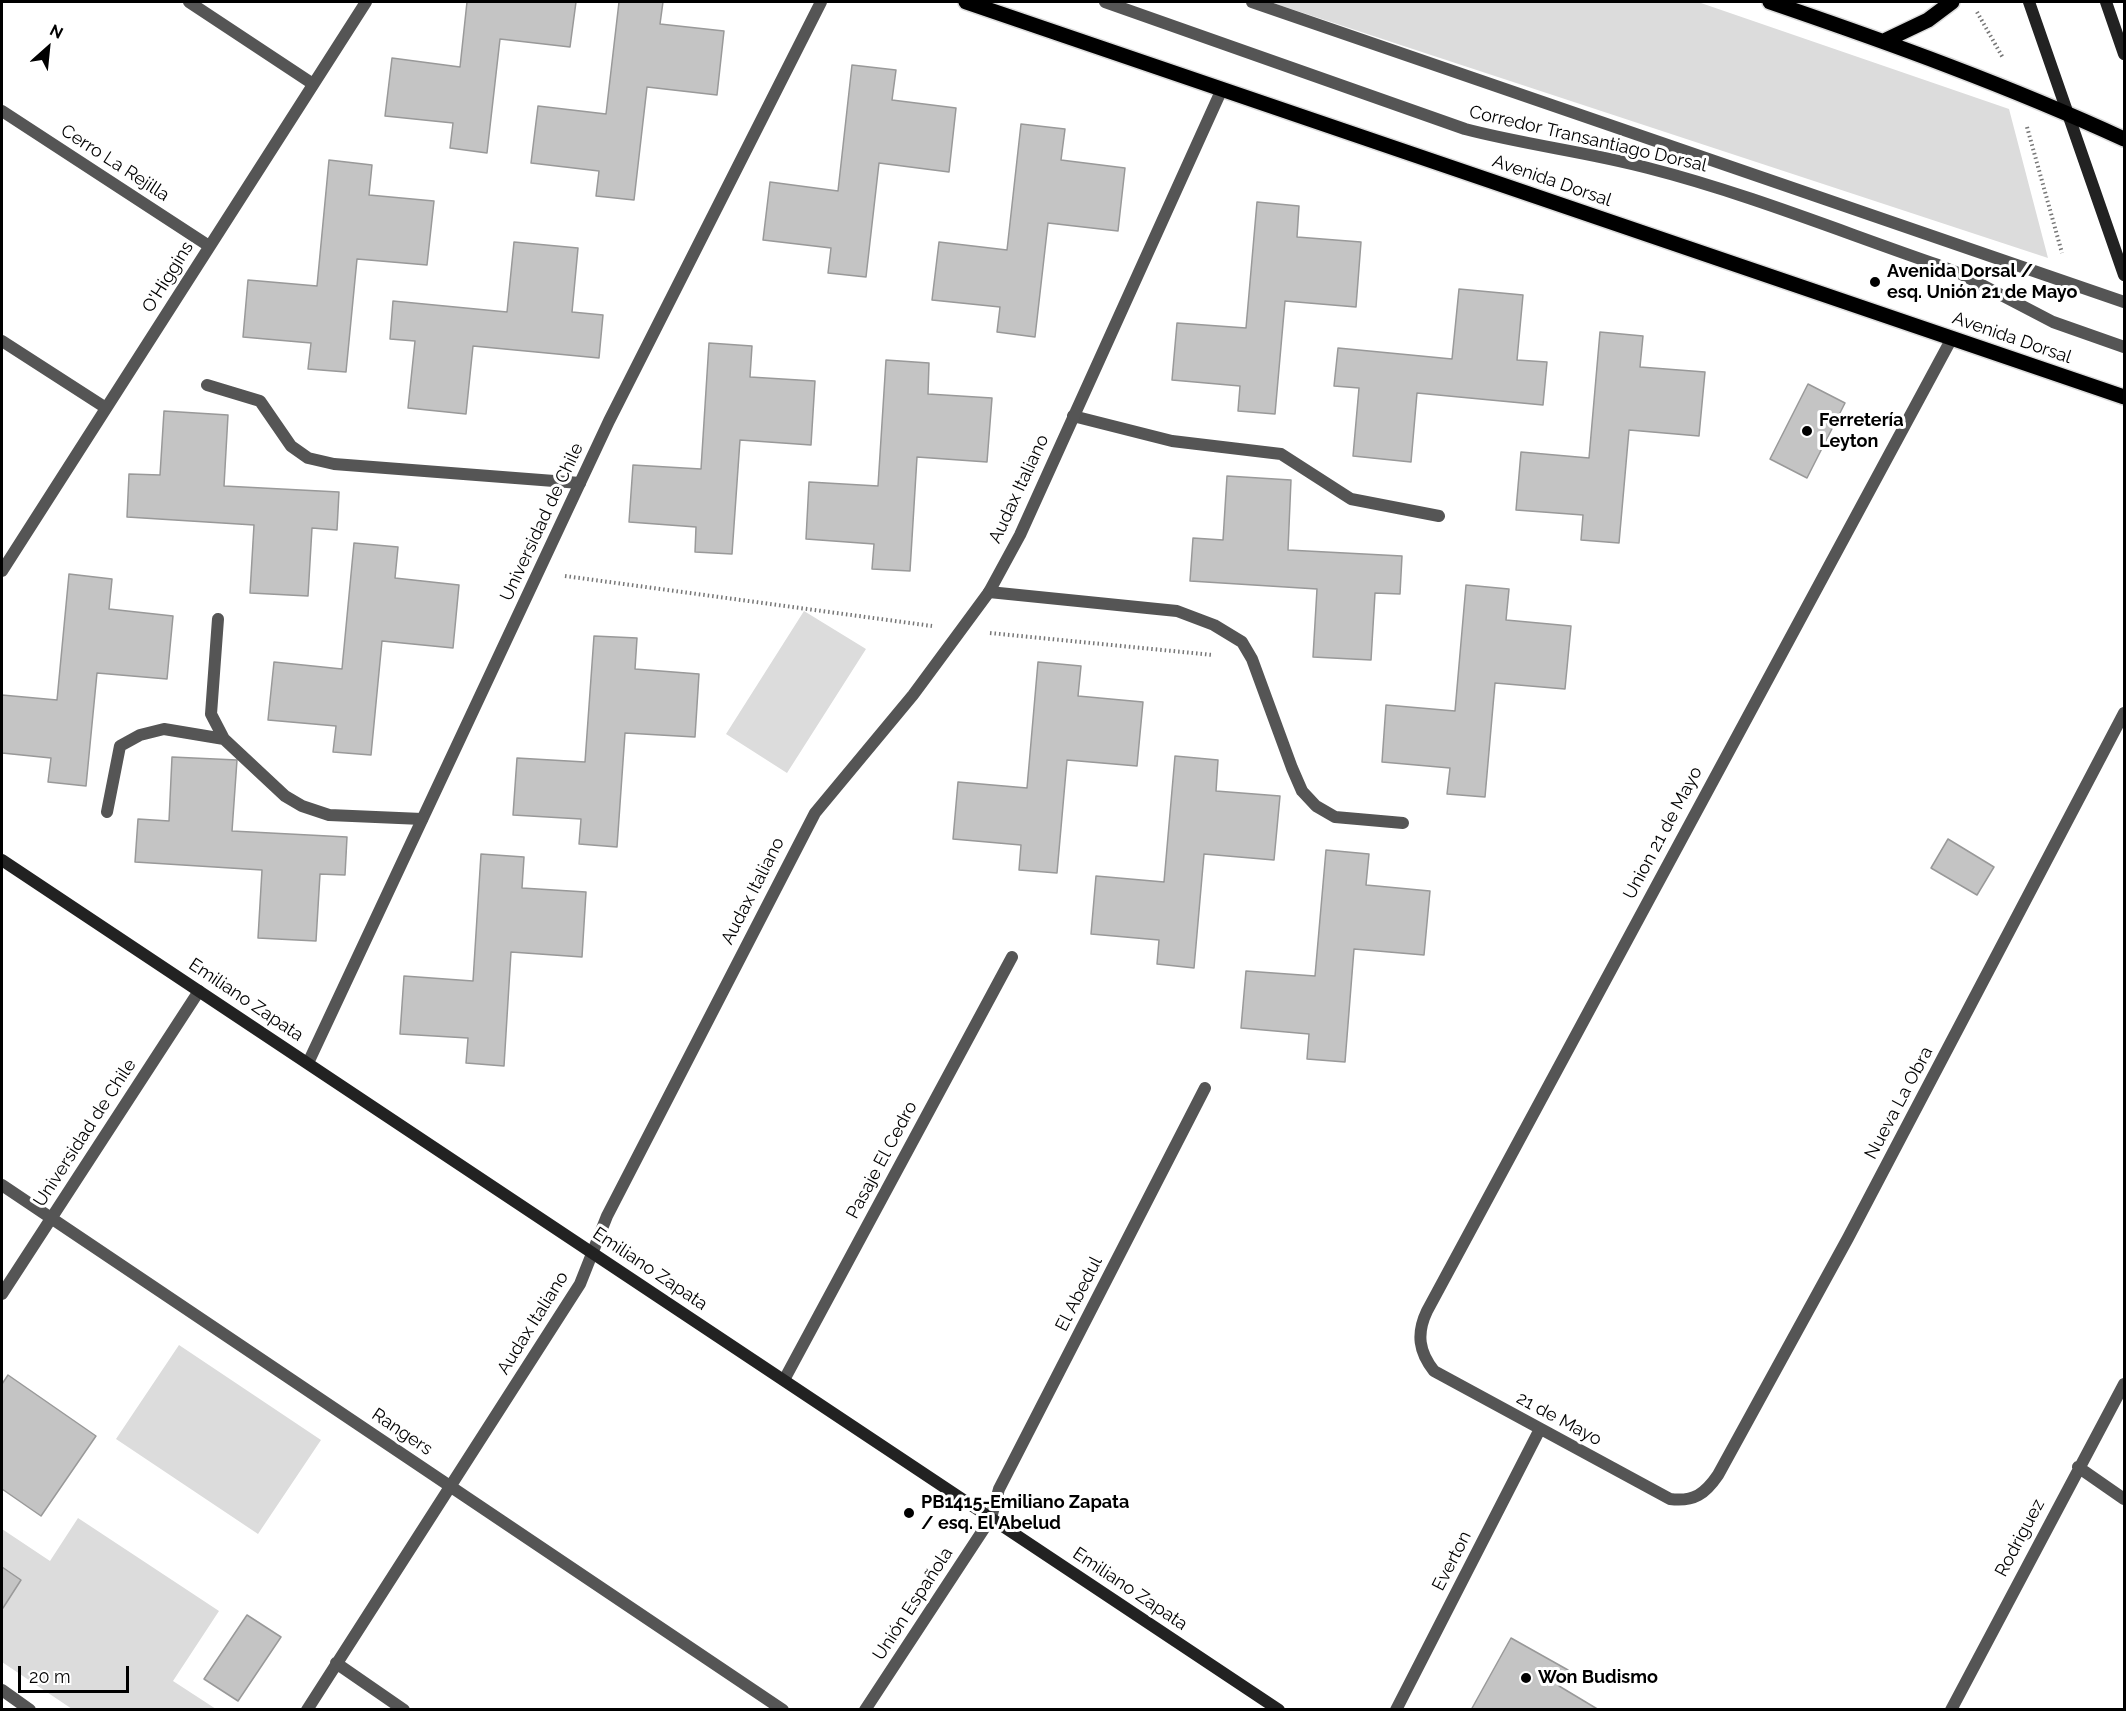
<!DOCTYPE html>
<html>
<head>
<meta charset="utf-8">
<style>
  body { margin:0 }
  #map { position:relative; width:2126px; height:1711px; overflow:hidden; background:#fff; font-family:Raleway,sans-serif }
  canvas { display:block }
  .frame { position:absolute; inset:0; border:3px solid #000; pointer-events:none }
  .north { position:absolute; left:18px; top:18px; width:60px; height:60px; -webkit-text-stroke:4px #fff; paint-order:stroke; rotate:27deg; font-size:16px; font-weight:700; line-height:24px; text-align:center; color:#000 }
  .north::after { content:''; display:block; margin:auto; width:21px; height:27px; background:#000; clip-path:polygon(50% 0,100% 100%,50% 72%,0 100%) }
  .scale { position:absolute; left:18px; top:1666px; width:111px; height:27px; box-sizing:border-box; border:3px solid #000; border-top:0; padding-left:8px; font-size:18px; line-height:21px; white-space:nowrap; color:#000; -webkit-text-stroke:4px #fff; paint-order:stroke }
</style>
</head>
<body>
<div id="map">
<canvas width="2126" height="1711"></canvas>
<div class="frame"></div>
<div class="north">N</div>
<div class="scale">20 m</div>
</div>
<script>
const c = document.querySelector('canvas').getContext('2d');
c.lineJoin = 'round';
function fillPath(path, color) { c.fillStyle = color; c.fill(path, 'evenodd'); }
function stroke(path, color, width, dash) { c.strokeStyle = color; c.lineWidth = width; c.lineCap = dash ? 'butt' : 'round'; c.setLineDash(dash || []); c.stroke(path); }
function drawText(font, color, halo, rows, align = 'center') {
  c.font = font + ' Raleway,sans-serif'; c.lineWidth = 6; c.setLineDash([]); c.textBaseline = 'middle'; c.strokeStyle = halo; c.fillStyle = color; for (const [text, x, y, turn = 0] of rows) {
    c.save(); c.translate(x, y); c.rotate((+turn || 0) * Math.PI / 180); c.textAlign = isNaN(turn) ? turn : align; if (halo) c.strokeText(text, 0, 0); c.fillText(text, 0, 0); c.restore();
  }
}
const green = new Path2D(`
  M1270,2h428l311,107 39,149z
  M804,611l62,38 -79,124 -61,-39z
  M179,1345l142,95 -63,94 -142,-95z
  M78,1518l141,93 -46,70 43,28h-144l-70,-47v-133l48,32z`);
const building = new Path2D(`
  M467,2h109l-6,45 -70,-8 -13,114 -37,-5 3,-25 -68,-7 7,-58 68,9z
  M619,2h44l-3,22 64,7 -7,64 -70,-8 -13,113 -38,-4 3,-25 -68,-8 7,-57 68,8z
  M852,65l44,5 -4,30 64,8 -7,64 -70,-9 -13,114 -38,-4 3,-25 -68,-8 7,-58 68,9z
  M1021,124l44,5 -4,31 64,8 -7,63 -70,-8 -13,114 -38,-5 3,-25 -68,-7 7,-58 68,8z
  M329,160l43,5 -3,30 65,6 -7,64 -70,-6 -11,113 -38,-3 3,-26 -68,-6 5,-57 69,6z
  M1257,202l42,4 -2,31 64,5 -5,65 -71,-6 -10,113 -37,-3 2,-25 -68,-6 5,-57 69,5z
  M514,242l64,6 -6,64 31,3 -4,43 -126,-12 -7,68 -58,-6 7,-67 -25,-2 3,-38 114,11z
  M1459,289l64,6 -6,65 30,2 -4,43 -126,-12 -6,69 -58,-6 6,-68 -25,-2 4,-38 114,11z
  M1600,332l43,4 -3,31 65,5 -6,64 -70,-6 -10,113 -38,-3 2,-25 -67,-5 5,-58 68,6z
  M709,343l43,3 -2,31 65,4 -4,64 -71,-5 -8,114 -37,-2 1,-25 -67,-5 4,-57 68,4z
  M886,360l43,3 -1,31 64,4 -5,64 -70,-5 -7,114 -38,-2 2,-25 -68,-5 3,-57 69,4z
  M1808,384l37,19 -38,75 -37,-19z
  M164,411l64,4 -4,71 115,6 -2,38 -25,-2 -4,68 -58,-3 4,-68 -127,-8 2,-43 31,1z
  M1227,476l64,4 -3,70 114,6 -2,38 -25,-1 -4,67 -58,-3 4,-68 -127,-8 3,-43 30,2z
  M354,543l44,4 -3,31 64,7 -6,63 -71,-7 -11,114 -38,-3 3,-26 -68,-6 6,-58 68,7z
  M69,574l43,5 -3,30 64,7 -6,63 -70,-6 -11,113 -38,-4 3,-24 -49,-5v-58l55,5z
  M1466,585l43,4 -3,31 65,6 -6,63 -70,-6 -10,114 -38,-3 3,-26 -68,-6 4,-57 69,6z
  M594,636l43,2 -2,31 64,5 -4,63 -70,-4 -8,114 -38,-3 2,-25 -68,-4 4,-57 68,4z
  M1038,662l43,4 -3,30 65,6 -6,64 -70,-6 -10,113 -38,-3 2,-25 -68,-6 5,-57 69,6z
  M1175,756l43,4 -2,31 64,5 -6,64 -70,-6 -10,114 -37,-4 2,-24 -68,-6 5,-58 68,6z
  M172,757l65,3 -5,71 115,6 -2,38 -25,-1 -4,67 -58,-3 4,-68 -127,-8 3,-43 31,2z
  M1948,839l46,28 -17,28 -46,-27z
  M1326,850l43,4 -3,31 64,6 -6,64 -70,-6 -9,113 -38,-3 2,-25 -68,-6 5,-57 69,5z
  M481,854l43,3 -2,31 64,4 -4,65 -71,-5 -7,114 -38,-3 2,-25 -68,-4 4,-58 69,5z
  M8,1375l88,61 -55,80 -39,-27v-105z
  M2,1567l19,13 -18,28 -1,-1z
  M247,1615l34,22 -43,64 -34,-22z
  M1511,1638l57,32 -9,16 40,24h-128z`);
const path = new Path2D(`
  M1977,12l26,46
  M2027,127l35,126
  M565,576l367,50
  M990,633l223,22`);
const lane = new Path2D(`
  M1105,2l360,127c61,16 123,23 183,39 98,25 194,64 290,97l23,9 92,48 71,25
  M1252,2l872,300
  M207,385l53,16 31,45 17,12 26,6 246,19
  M1073,416l99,25 109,13 70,45 88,17
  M989,592l188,19 37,14 28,17 10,17 40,109 10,23 14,15 19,11 68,6
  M218,619l-7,95 13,25 61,57 17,10 27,9 93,4
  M107,812l13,-66 20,-11 24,-6 60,10`);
const street = new Path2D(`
  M189,2l124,82
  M2,111l207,135
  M1952,338l-525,973c-11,23 -8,41 7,60l236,128c24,3 35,-5 48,-24l130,-237 276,-525
  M2,341l104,67
  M2,571l364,-569
  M308,1063l301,-642 212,-419
  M2,1185l781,525
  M2,1294l197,-303
  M784,1380l228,-423
  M2078,1467l46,32
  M336,1663l68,47
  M2,1690l28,20
  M307,1710l273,-426 27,-68 208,-403 98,-118 48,-65 28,-38 31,-57 202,-446
  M865,1710l126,-192 8,-29 206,-401
  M1396,1710l144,-281
  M1951,1710l173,-326`);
const secondary = new Path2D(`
  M2029,2l95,273
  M2106,2l18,52
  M2,860l1277,850`);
const primary = new Path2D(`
  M966,2l1158,395
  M1770,2c120,41 239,84 354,137
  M1884,41l44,-21 24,-18`);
const markers = [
  [1875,282,6,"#000"],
  [1807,431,6,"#000"],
  [909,1513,6,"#000"],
  [1526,1678,6,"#000"]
];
const streetNames = [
  ["Corredor Transantiago Dorsal",1588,139,13],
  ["Cerro La Rejilla",115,163,33],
  ["Avenida Dorsal",1552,181,19],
  ["O'Higgins",168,277,-58],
  ["Avenida Dorsal",2012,338,19],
  ["Audax Italiano",1019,489,-65],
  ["Universidad de Chile",542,522,-65],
  ["Union 21 de Mayo",1663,833,-62],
  ["Audax Italiano",753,891,-63],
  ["Emiliano Zapata",246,1000,34],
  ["Nueva La Obra",1899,1103,-62],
  ["Universidad de Chile",85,1133,-57],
  ["Pasaje El Cedro",882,1160,-62],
  ["Emiliano Zapata",650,1269,34],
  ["El Abedul",1079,1294,-63],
  ["Audax Italiano",533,1323,-58],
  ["21 de Mayo",1559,1419,28],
  ["Rangers",402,1432,34],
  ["Rodriguez",2020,1538,-62],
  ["Everton",1452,1561,-63],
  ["Emiliano Zapata",1130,1589,34],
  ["Unión Española",913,1604,-57]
];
const poiNames = [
  ["Avenida Dorsal /",1887,272],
  ["esq. Unión 21 de Mayo",1887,293],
  ["Ferretería",1819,421],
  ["Leyton",1819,442],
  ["PB1415-Emiliano Zapata",921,1503],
  ["/ esq. El Abelud",921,1524],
  ["Won Budismo",1538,1678]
];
fillPath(green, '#dcdcdc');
fillPath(building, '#c4c4c4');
stroke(building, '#999', 1.5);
stroke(primary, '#dbdbdb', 18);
stroke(path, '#777', 4, [1.5, 3]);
stroke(lane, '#555', 12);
stroke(street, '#555', 12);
stroke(secondary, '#222', 12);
stroke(primary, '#000', 15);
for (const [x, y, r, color] of markers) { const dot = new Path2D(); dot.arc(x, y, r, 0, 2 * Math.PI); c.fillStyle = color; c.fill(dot); stroke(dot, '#fff', 2); }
drawText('18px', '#000', '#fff', streetNames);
drawText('bold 18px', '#000', '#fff', poiNames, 'left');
</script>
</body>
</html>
